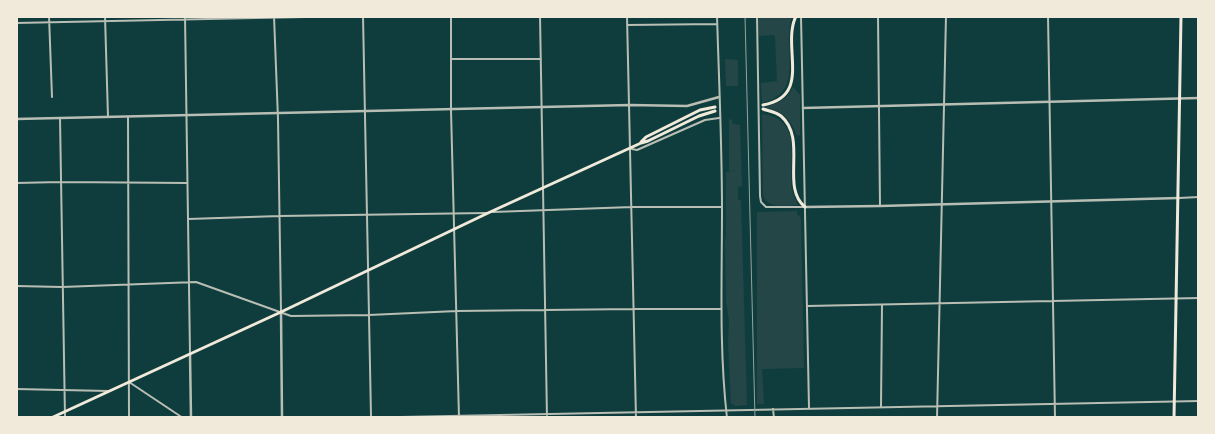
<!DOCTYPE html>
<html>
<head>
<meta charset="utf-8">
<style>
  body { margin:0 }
  #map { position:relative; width:1215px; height:434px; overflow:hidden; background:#0f3d3e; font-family:Figtree,sans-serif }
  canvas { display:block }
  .frame { position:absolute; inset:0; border:18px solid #f1e9da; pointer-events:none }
</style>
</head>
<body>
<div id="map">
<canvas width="1215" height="434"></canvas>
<div class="frame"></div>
</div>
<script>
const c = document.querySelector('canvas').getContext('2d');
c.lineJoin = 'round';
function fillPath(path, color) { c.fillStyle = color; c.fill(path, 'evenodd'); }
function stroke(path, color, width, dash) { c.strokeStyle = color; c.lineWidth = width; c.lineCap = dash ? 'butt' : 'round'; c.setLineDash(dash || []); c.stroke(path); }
const green = new Path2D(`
  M760,16h32c-11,32 15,76 -30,87l-1,-20 16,-2 -2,-44 -1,-2 -15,1 -1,-15z
  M725,59l13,1v26h-12z
  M793,87l7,8v40l-3,1c-6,-17 -15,-26 -33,-28 13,-6 21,-5 29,-21z
  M762,114c42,5 26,47 30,76 1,5 4,10 6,15 -13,0 -30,5 -35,-10z
  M729,119l3,1 1,4 7,1 2,61 -4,1v13h3l6,205 -11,1 -5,-3 -3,-60 1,-22 -3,-21 -1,-60 1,-4v-64l12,-2 -9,1z
  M797,211v3l4,4 3,150 -42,1 2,35h-7v-192z`);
const minor = new Path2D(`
  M49,16l3,81
  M105,16l3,101
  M185,16l5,338
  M274,16l4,103 3,193
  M363,16l8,400
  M451,16v94l8,308
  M540,16l7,402
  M627,16l9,402
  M717,16c2,65 5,129 5,194 0,69 -3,138 5,208
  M757,16l3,180 1,6 5,5h39
  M801,16l8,392
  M878,16l2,190
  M1048,16l7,402
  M16,23l337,-7
  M627,25l90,-1
  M452,59h89
  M128,117l1,301
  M60,118l5,300
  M632,149l5,1 68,-30 14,-2
  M16,183l45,-1 126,1
  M1179,198l20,-1
  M493,212l139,-5h90
  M188,219l92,-3 206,-3
  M16,286l46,1 134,-5 95,34 78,-1 88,-4 176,-2h88
  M807,306l392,-8
  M129,382l54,36
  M16,389l92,2
  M881,407l1,-102
  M773,409l1,9
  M350,418l849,-17
  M937,418l9,-402`);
const tertiary = new Path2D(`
  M803,108l396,-10
  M16,119l614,-14 57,1 32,-9
  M805,207l75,-1 299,-8
  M281,312l1,106
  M190,354l1,64`);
const secondary = new Path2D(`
  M763,105c50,-9 18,-58 33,-89
  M763,109c6,2 13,3 18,7 27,23 -1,71 24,91
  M641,142l5,-5 54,-27 15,-3
  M51,418l230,-106 207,-99 153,-70 7,-2 51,-25 16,-5
  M1174,418l7,-402`);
const rail = new Path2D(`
  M745,16l10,402`);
fillPath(green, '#244646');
stroke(minor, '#b8beb3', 2);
stroke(tertiary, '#b8beb3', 2.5);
stroke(secondary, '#f1e9da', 3);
stroke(rail, '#97a49c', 1);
</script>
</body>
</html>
